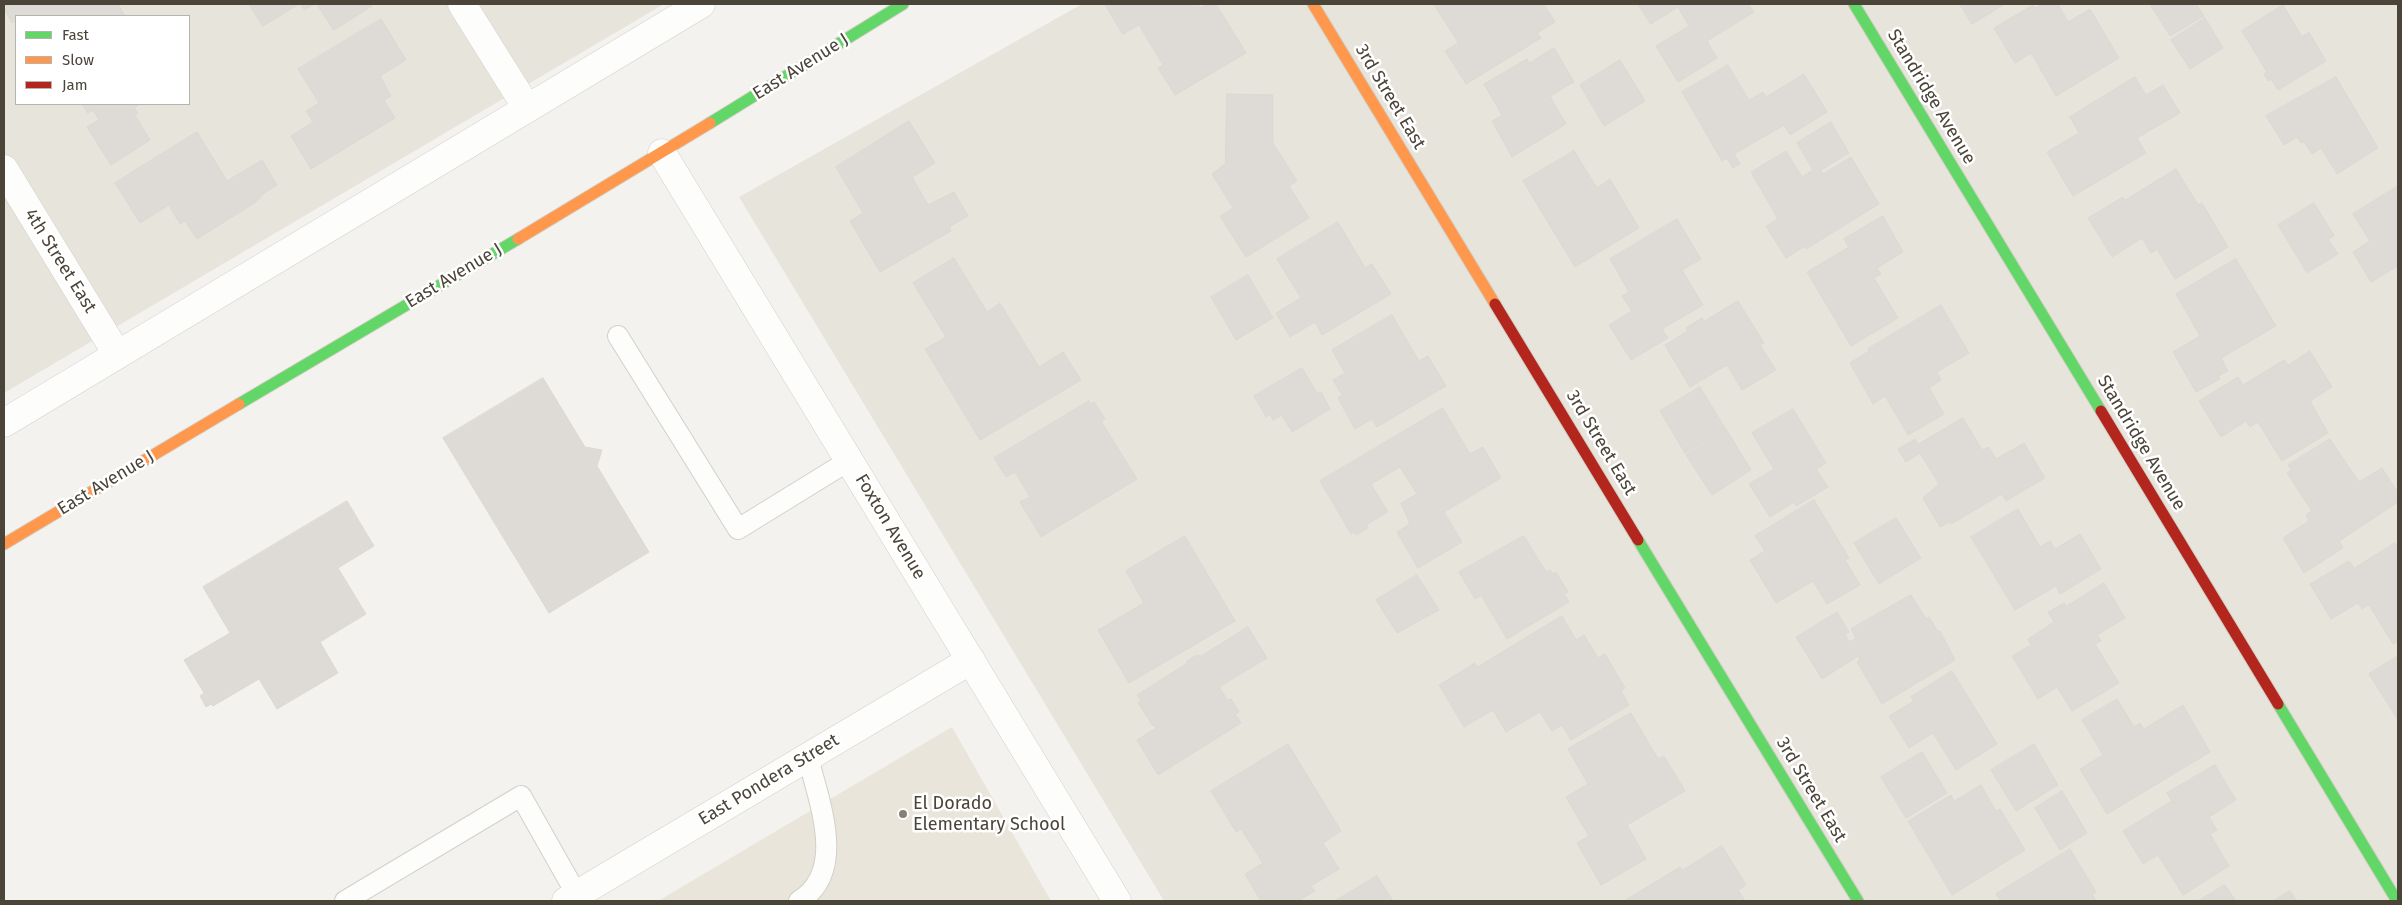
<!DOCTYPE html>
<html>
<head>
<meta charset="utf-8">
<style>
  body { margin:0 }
  #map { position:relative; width:2402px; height:905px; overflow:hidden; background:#f4f2ee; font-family:"Fira Sans",sans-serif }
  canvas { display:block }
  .frame { position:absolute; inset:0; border:5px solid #4b4439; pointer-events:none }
  .legend { position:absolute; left:15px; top:15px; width:175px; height:90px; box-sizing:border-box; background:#fff; border:1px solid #b7b4b0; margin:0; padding:6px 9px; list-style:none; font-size:15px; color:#4b4439 }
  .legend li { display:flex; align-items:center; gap:10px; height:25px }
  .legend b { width:25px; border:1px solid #b7b4b0 }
</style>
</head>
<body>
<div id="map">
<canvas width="2402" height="905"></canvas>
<div class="frame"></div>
<ul class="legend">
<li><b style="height:6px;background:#63d668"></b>Fast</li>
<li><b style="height:6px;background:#ff974d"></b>Slow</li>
<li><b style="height:6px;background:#b3261e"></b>Jam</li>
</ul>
</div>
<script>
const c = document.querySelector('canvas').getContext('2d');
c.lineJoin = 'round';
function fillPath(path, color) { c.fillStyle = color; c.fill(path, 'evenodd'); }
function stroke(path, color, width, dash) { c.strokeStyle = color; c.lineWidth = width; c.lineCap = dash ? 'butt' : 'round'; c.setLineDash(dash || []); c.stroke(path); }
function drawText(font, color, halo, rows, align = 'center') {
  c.font = font + ' "Fira Sans",sans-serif'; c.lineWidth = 5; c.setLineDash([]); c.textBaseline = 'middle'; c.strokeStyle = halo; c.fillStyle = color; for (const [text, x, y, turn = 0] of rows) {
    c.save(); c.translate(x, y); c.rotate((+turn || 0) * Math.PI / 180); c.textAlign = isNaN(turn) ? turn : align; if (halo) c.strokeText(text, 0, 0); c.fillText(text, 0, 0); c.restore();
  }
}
const residential = new Path2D(`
  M4,4h660l-660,389zM16,16h173v88h-173z
  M1082,4h1316v897h-1234l-425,-704z`);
const education = new Path2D(`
  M952,727l99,174h-393z`);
const building = new Path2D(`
  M4,4h114l7,12h-109v8l-2,-3 -2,2 -7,-13 2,-2z
  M249,4h50l-36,22z
  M301,4h13l-9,6z
  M317,4h53l2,2 -38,24z
  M1105,4h92l3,4 8,-4h8l30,49 -71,42 -17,-27 5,-3 -24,-40 -16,9z
  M1434,4h110l11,18 -18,11 4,5 -75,46 -21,-33 13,-8z
  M1638,4h110l6,8 -47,29 10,17 -39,24 -22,-36 33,-20 -11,-19 -27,17z
  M1960,4h45l-33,20z
  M2043,4h15l10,18 22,-13 29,49 -63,38 -25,-43 -16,10 -21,-35 39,-23 2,3z
  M2155,4h41l8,12 -34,20 -19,-30z
  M2283,5l19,32 7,-5 17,29 -48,29 -7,-11 -3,2 -4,-7 3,-2 -25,-41z
  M2205,18l18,30 -33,21 -19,-29z
  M381,19l25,41 -26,16 11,20 -7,4 11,18 -84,51 -20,-33 22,-14 -7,-11 13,-8 -21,-34z
  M1554,48l20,34 -24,14 16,28 -54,33 -20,-36 10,-6 -18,-31 43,-25 2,4z
  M1620,60l25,41 -41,25 -24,-41z
  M1728,65l21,35 14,-8 3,5 38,-23 23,38 -37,23 -6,-10 -50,29 6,10 -7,4 -6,-10 -5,3 -40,-69z
  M2135,77l11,18 17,-10 17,28 -43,25 9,15 -73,43 -26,-44 32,-19 -9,-16z
  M2336,77l42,71 -41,26 -16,-26 -9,6 -8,-12 -3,1 -4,-6 -13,8 -18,-29z
  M1227,94l46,1v48l24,38 -8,5 20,32 -63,39 -26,-41 13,-8 -21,-34 13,-10z
  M82,104h58l-6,4 4,5 -3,2 15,25 -39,25 -24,-38 12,-7 -6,-10 -5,3z
  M909,121l26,42 -23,14 16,28 26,-13 14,24 -19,11 2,4 -71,41 -30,-51 13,-8 -27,-46z
  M1831,122l18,31 -28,17 2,4 28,-17 28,47 -73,45 -1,-3 -19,12 -20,-32 12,-7 -27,-47 35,-21 16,26 11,-7 -16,-27z
  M197,132l30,49 35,-21 15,25 -13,8 -8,9 -59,37 -12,-18 -5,3 -11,-19 -29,18 -25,-40z
  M1574,151l23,37 13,-9 29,49 -64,39 -52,-86z
  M2176,169l22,36 4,-2 26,44 -53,32 -18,-30 -6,4 -9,-15 -30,19 -24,-39 35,-21 2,3z
  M2398,186v80l-27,16 -18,-30 17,-11 -17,-27z
  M2314,203l20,33 -6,3 10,15 -31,19 -29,-48z
  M1883,216l20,36 -26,16 4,6 -7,4 24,40 -47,28 -44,-74 42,-25 -5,-8z
  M1677,219l24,40 -19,11 21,35 -41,24 6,9 -37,22 -22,-35 23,-14 -10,-15 7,-4 -19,-33z
  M1338,222l27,46 7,-4 19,30 -69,41 -7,-13 -25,15 -14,-24 25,-15 -24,-39z
  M954,258l33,54 13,-9 39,64 24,-15 18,28 -101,60 -55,-91 21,-12 -33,-54z
  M2236,259l40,67 -55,32 7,13 -10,5 2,3 -24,13 -23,-40 27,-16 -24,-42z
  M1248,275l25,43 -37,22 -25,-43z
  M1738,301l26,42 -4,2 16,25 -34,20 -15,-25 -37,22 -25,-42 23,-14 -2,-3 16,-10 2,3z
  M1941,305l28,48 -32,19 4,8 -12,8 15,26 -36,21 -23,-39 -12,8 -23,-41 19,-12 -1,-2z
  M1392,315l27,46 9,-5 18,30 -69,41 -5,-8 -17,10 -17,-31 4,-3 -9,-15 12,-7 -13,-23z
  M2310,351l22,36 -22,14 18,32 -46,28 -24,-39 -8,5 -4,-6 -25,16 -22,-36 39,-24 5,8 41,-25 4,5z
  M1302,368l15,25 4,-1 9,17 -38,23 -10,-17 -9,5 -3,-6 -4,3 -12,-21z
  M543,378l42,69 17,3 -5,16 52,86 -100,61 -106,-175z
  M1700,387l25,41 -40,25 -25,-42z
  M1089,401l2,3 3,-2 11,17 -4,2 36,58 -96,58 -21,-35 10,-5 -15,-25 -9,5 -12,-19z
  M1443,408l27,46 13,-7 18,31 -57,34 18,30 -44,26 -21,-36 13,-8 -9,-21 16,-9 -17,-27 -29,17 17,28 -22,13 2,3 -12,7 -2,-3 -3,2 -31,-53z
  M1793,409l33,54 -10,6 12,18 -32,19 -2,-4 -24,15 -21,-33 25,-15 -22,-36z
  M1963,418l19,32 7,-3 7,12 28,-16 21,35 -39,23 -4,-7 -51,30 -1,-2 -10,5 -17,-29 16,-14 -19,-31 -14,9 -8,-13 17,-10 3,5z
  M1726,429l25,41 -39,25 -26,-40z
  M2330,439l29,43 23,-14 16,25v9l-59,39 4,7 -39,25 -21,-35 26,-17 -3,-6 6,-4 -25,-38 4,-3 -3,-5z
  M1814,500l35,58 -4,2 15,25 -33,19 -14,-23 -37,22 -26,-43 15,-9 -10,-15z
  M347,501l27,45 -36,22 28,46 -46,28 18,31 -61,36 -18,-30 -46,27 -2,-2 -5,3 -6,-11 4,-3 -20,-33 46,-27 -27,-46z
  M2018,509l22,38 10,-6 5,8 25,-15 21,35 -41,25 -4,-8 -41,24 -44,-73z
  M1896,518l25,40 -42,26 -25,-41z
  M1185,536l50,85 -106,62 -31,-53 46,-27 -18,-32z
  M1524,536l22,36 4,-2 3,4 3,-2 12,20 -4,2 5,8 -62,37 -26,-44 -6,4 -16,-27z
  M2395,543l3,5v93l-5,3 -24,-39 -7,4 -4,-6 -27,16 -21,-35 39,-23 5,7z
  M1417,575l22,35 -42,23 -21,-33z
  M2104,583l21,35 -28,17 4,6 -6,3 24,39 -47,28 -15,-24 -19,12 -26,-43 19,-11 -3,-6 26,-17 -6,-10 16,-9 2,3z
  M1911,595l15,24 3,-2 9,15 2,-1 15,29 -73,44 -25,-42 3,-2 -2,-4 -36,23 -26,-42 41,-25 12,20 -4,2 4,8 7,-4 -5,-9z
  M1562,616l14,24 8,-5 14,23 7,-4 20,34 -4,3 8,14 -58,35 -9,-15 -10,6 -12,-19 -34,20 -13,-22 -29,17 -25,-42 36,-22 2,4z
  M1248,627l19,31 -48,29 9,14 3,-2 8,13 -4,2 6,9 -83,52 -21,-35 19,-12 -2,-4 -1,2 -15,-23 3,-2 -4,-6 49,-31 1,-3 10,-6 4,1z
  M2398,656v64l-29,-46z
  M1952,671l45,73 -41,26 -23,-37 -24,15 -20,-32 25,-15 -3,-4z
  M2117,699l17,28 6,-4 4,6 39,-24 27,47 -103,62 -27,-45 23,-14 -21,-35z
  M1631,713l27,46 6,-3 21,35 -58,34 19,34 -45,26 -24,-42 12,-7 -23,-39 22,-13 -20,-35z
  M1288,744l53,87 -18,12 16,26 -28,17 4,5 -17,10h-37l-16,-27 18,-11 -22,-34 -5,3 -25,-41z
  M2034,744l24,41 -42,26 -25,-41z
  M1922,752l25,41 -41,25 -25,-41z
  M2215,765l21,35 -27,17 8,13 -7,4 19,32 -46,29 -25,-40 -15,9 -20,-33 49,-30 -5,-8z
  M1981,785l15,26 4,-2 25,41 -73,45 -44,-74 43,-26 3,6z
  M2062,791l25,42 -27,17 -25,-42z
  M1722,846l24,39 -8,5 7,11h-121l56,-34 2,3z
  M2070,849l26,43 -4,2 4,7h-95l-5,-7z
  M1377,876l16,25h-58z
  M2225,885l11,16h-38z
  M2290,891l7,10h-24z`);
const lane = new Path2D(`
  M618,336l120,193 112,-69
  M345,901l176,-105 56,99
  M799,901c49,-30 19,-101 9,-144`);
const street = new Path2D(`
  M462,4l65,104
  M662,153l455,748
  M4,169l113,185
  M4,423l697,-419
  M566,901l405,-241`);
const fast = new Path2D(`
  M1854,4l247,407
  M710,123l193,-119
  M239,404l279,-165
  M1638,540l220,361
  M2278,704l119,197`);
const slow = new Path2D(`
  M1313,4l182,300
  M518,239l192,-116
  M4,544l235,-140`);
const jam = new Path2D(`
  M1495,304l143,236
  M2101,411l177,293`);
const markers = [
  [903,814,5,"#868178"]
];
const streetNames = [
  ["East Avenue J",801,67,-32],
  ["3rd Street East",1390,97,59],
  ["Standridge Avenue",1931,97,59],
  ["4th Street East",60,261,58],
  ["East Avenue J",454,276,-31],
  ["3rd Street East",1601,443,59],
  ["Standridge Avenue",2141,443,59],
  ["East Avenue J",106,483,-31],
  ["Foxton Avenue",890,527,59],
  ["East Pondera Street",769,780,-31],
  ["3rd Street East",1811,790,59]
];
const poiNames = [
  ["El Dorado",913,804],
  ["Elementary School",913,825]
];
fillPath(residential, '#e7e4dc');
fillPath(education, '#eae5da');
fillPath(building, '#dedbd6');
stroke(building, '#dcd9d4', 1);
stroke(lane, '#d2d0cb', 22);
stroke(street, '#d2d0cb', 29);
stroke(fast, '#d3cfc5', 13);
stroke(slow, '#d3cfc5', 13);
stroke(jam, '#d3cfc5', 13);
stroke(lane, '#fdfdfc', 20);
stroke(street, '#fdfdfc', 28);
stroke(fast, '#63d668', 11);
stroke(slow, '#ff974d', 11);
stroke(jam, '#b3261e', 11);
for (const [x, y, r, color] of markers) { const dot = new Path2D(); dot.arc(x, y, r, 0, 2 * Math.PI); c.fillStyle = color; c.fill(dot); stroke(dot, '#fff', 2); }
drawText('18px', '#4b4439', '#fff', streetNames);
drawText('18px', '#4b4439', '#fff', poiNames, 'left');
</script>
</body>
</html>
